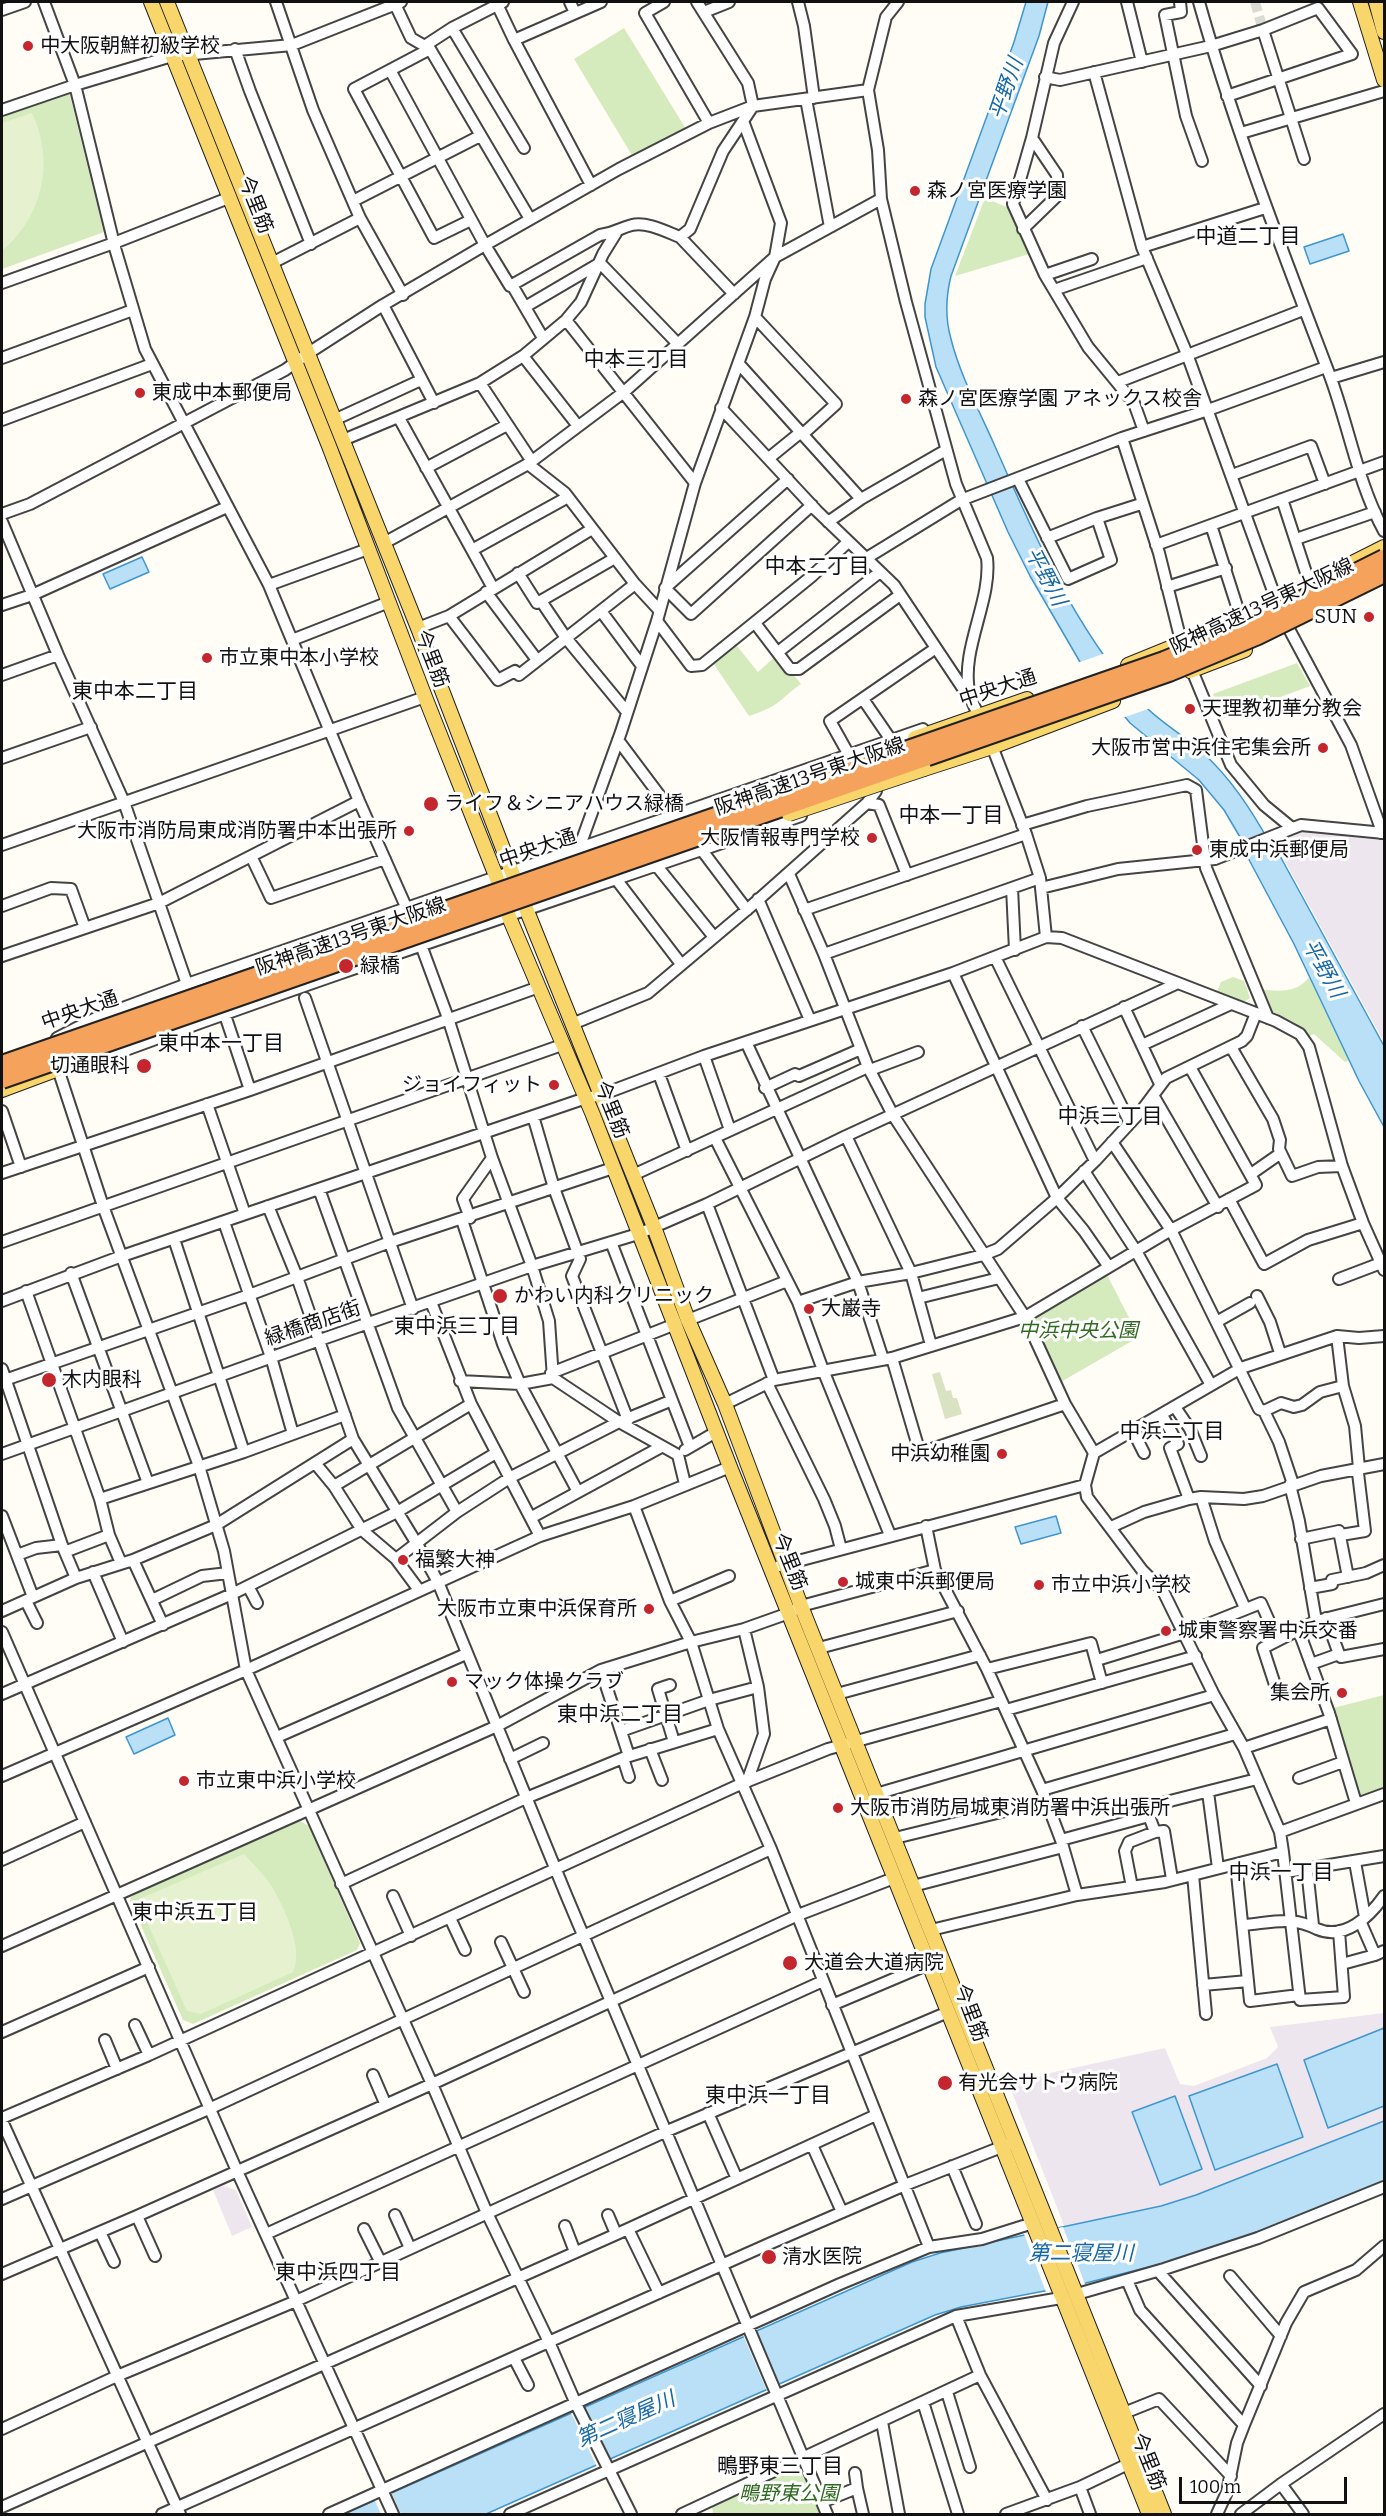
<!DOCTYPE html>
<html>
<head>
<meta charset="utf-8">
<style>
  body { margin:0 }
  #map { position:relative; width:1386px; height:2516px; overflow:hidden; background:#fffdf5; font-family:Bitter,serif }
  canvas { display:block }
  .frame { position:absolute; inset:0; border:3px solid #111; pointer-events:none }
  .scale { position:absolute; left:1179px; top:2477px; width:168px; height:27px; box-sizing:border-box; border:3px solid #111; border-top:0; padding-left:8px; font-size:18px; line-height:21px; white-space:nowrap; color:#111; -webkit-text-stroke:4px #fff; paint-order:stroke }
</style>
</head>
<body>
<div id="map">
<canvas width="1386" height="2516"></canvas>
<div class="frame"></div>
<div class="scale">100 m</div>
</div>
<script>
const c = document.querySelector('canvas').getContext('2d');
c.lineJoin = 'round';
function fillPath(path, color) { c.fillStyle = color; c.fill(path, 'evenodd'); }
function stroke(path, color, width, dash) { c.strokeStyle = color; c.lineWidth = width; c.lineCap = dash ? 'butt' : 'round'; c.setLineDash(dash || []); c.stroke(path); }
function drawText(font, color, halo, rows, align = 'center') {
  c.font = font + ' Bitter,"Noto Sans JP",serif'; c.lineWidth = 6; c.setLineDash([]); c.textBaseline = 'middle'; c.strokeStyle = halo; c.fillStyle = color; for (const [text, x, y, turn = 0] of rows) {
    c.save(); c.translate(x, y); c.rotate((+turn || 0) * Math.PI / 180); c.textAlign = isNaN(turn) ? turn : align; if (halo) c.strokeText(text, 0, 0); c.fillText(text, 0, 0); c.restore();
  }
}
const industrial = new Path2D(`
  M1310,830l74,8v204l-109,-199 24,-11z
  M1384,2013v108l-188,74 -35,11 -96,22 -55,-141 40,-14 115,-25 15,36 14,2 73,-28 11,-11 -8,-20z
  M223,2186l13,4 16,37 -20,9 -19,-46z`);
const green = new Path2D(`
  M624,28l62,101 -53,28 -59,-98z
  M69,92l35,140 -102,37v-152z
  M985,198l24,10 20,46 -74,22z
  M737,646l21,26 19,-17 24,29c-11,7 -17,15 -28,22 -7,4 -16,7 -24,10l-36,-53z
  M1297,663l13,23 -86,32 -11,-24z
  M1233,977l11,4 6,17 -6,4 -27,-11 4,-9z
  M1309,977l40,83 -4,2 -31,-28 -5,2 -13,-9 -1,-4 -22,-11 -9,-22c18,1 33,3 45,-13z
  M1107,1275l32,62 -80,46 -29,-65z
  M1384,1695v97l-26,6 -25,-90z
  M300,1821l9,5 51,117 -3,7 -164,74 -10,-4 -53,-119 2,-6z
  M795,2469l7,3 18,42h-107l-1,-8z`);
const cemetery = new Path2D(`
  M940,1372l6,19 5,-1 2,8h4l5,16 -17,5 -13,-45z`);
const pitch = new Path2D(`
  M32,113c23,49 11,103 -30,138v-128z
  M244,1854c9,10 21,21 28,33 12,20 32,62 21,85l-92,42 -14,-3 -50,-111z`);
const water = new Path2D(`
  M1026,2h22l-9,34 -88,240c-5,20 -6,42 0,63 9,36 28,71 43,105 39,89 79,181 144,255 18,21 43,34 63,52 30,27 51,60 70,94h3l110,201v81l-25,-46 -65,-137 -47,-88 3,-2 -26,-44 -25,-30 -69,-57 -50,-61 -50,-86 -22,-44 -72,-165 -11,-50v-13l6,-35 83,-227z
  M1343,234l6,17 -39,13 -6,-17z
  M142,557l7,15 -39,17 -7,-15z
  M1056,1516l5,17 -40,11 -6,-17z
  M168,1718l7,17 -41,19 -8,-17z
  M1384,2028v78l-56,22 -24,-68z
  M1277,2064l26,73 -88,33 -26,-74z
  M1175,2096l27,73 -42,16 -28,-73z
  M1384,2121v62l-26,12 -170,62 -102,26 -125,24 -26,8 -449,199h-142l568,-252 28,-9 221,-47 35,-11z`);
const pier = new Path2D(`
  M1106,653l34,44 11,11 -29,10 -45,-55z
  M1063,2227l22,57 -39,8 -22,-58z
  M756,2330l24,55 -13,6 -24,-56z
  M583,2406l26,55 -12,6 -26,-54z
  M391,2492l10,22h-20l-7,-15z`);
const minorTunnel = new Path2D(`
  M1255,2l8,28`);
const minor = new Path2D(`
  M44,2l31,83 40,163 30,101 124,236 90,216 48,108
  M276,2l37,108 47,108 43,77
  M394,2l17,36 19,11 100,170
  M496,2l18,38 77,145
  M570,2l5,11
  M664,2l-19,11 64,110
  M798,2l6,24 10,72
  M1073,2l-19,41 -22,95 -19,66 32,71 43,72 46,56 10,28
  M1127,2l15,60
  M1180,2l1,10 -16,3 21,101 16,45
  M1199,2c36,128 84,250 131,374 19,51 28,108 54,155
  M2,10l23,-8
  M704,12l25,-10
  M452,28l72,120
  M1263,30l41,129
  M514,40l87,-38
  M426,45l26,-17 51,-26
  M235,49l15,42 61,153
  M430,49l-76,40 80,149 37,-18
  M390,70l95,175 25,41 90,-51c16,-2 19,-7 32,-10 14,-4 35,7 48,12l10,-8 33,-78 30,-45 -5,-23 -51,-81
  M1094,72l48,175 45,107 90,248
  M1045,77l15,3 151,-34 52,-16 55,-22 34,46 -125,42
  M868,90l10,60 3,49 25,103 50,182 31,74c5,42 -26,90 -18,133 2,11 8,20 12,30
  M806,99l24,128
  M2,110l73,-25 97,-29 120,-11 109,-43
  M1241,133l143,-42
  M353,201l127,-65
  M1023,229l35,-34 -1,-20 -25,-37
  M680,237l54,57
  M1142,247l123,-39
  M272,263l88,-45
  M1045,275l47,-16
  M2,283l112,-40 117,-46
  M512,285l31,53
  M1054,290l93,-32
  M383,305l51,98
  M525,307l75,-44 78,81
  M755,317l81,87 -33,30
  M566,320l129,163
  M523,356l55,70
  M2,358l131,-48
  M739,364l122,135
  M1331,378l53,-16
  M1118,382l185,-72
  M480,383l51,77
  M721,408l96,103 77,74 74,111
  M399,418l94,170
  M2,420l150,-56
  M334,420l87,-40
  M1122,438l37,115 24,96
  M343,440l137,-57 43,-27 43,-36 15,-18 22,-48 13,-21
  M769,458l32,-26
  M528,464l37,29 70,91 24,26
  M426,468l81,-43
  M1232,475l79,-29 14,38
  M788,479l-123,109 26,26 121,-109
  M1018,479l50,100 43,-19 -14,-42
  M1282,499l28,86
  M2,514l28,-10 255,-134 22,-16 76,-49 102,-60 134,-76 90,-46 44,-17 115,-16 18,-73 12,-15
  M2,522l56,133 66,147 63,182
  M828,522l33,-23 85,-49
  M1211,525l30,94
  M1047,538l50,-20 44,-14
  M1296,539l79,-27
  M384,543l144,-79 96,-72 151,-135 106,-58
  M1156,545l228,-83
  M472,550l96,-53
  M865,559l96,-59 161,-62 86,-28 118,-43
  M518,573l19,30 78,-45
  M269,585l99,-36
  M1167,587l59,-19
  M486,592l51,68
  M541,601l25,37 61,74
  M2,605l30,-10 195,-88
  M601,611l41,55
  M449,616l49,64 17,-9 4,4 116,-91
  M657,621l34,45 11,-1 110,-89 36,-34
  M755,623l35,46h9l101,-74
  M418,628l31,-12 143,-87
  M1289,629l62,116 30,84 -1,4
  M292,640l97,-38
  M778,652l102,-80
  M1189,663l42,102 33,40 28,23
  M2,675l56,-20
  M863,699l28,41
  M618,740l57,76
  M990,741l36,93 14,44 6,59
  M849,755l-19,-34 106,-73
  M2,758l89,-31
  M867,803l12,2 28,70
  M1022,825l65,-19 100,-21 9,5 10,78 62,150
  M2,845l423,-148
  M585,847l-3,-7 39,-108 36,-111 38,-138 60,-166 10,-38 10,-22 6,-34 -38,-102
  M701,849l46,61
  M251,856l20,42 114,-39
  M656,865l58,72
  M789,874l35,80 44,113 25,48 132,202 40,87 29,49
  M616,879l65,85
  M1012,888l3,62
  M1041,888l77,-19 97,-10 86,-34 83,8
  M758,899l52,121
  M2,906l49,-18 20,1 14,39
  M804,910l222,-76
  M421,945l27,73 44,140 40,108 17,55 4,57 66,44 59,33 7,29
  M824,954l216,-76
  M2,956l157,-53 200,-102
  M995,957l100,204
  M953,973l104,225 27,33 25,36
  M305,998l108,311
  M1124,1007l36,77
  M225,1015l25,75
  M572,1024l76,-31 101,-85 118,-105 9,-12
  M1082,1026l48,97
  M57,1038l39,-20 91,-34 736,-255
  M746,1042l112,240 25,77
  M1142,1045l89,-41
  M1231,1047l42,72 7,21 -1,9 13,27 26,-9 24,-1
  M704,1056l26,74
  M870,1070l48,-18
  M659,1074l28,77
  M765,1088l30,-14 4,2 62,-27
  M1153,1095l65,112
  M207,1104l38,110
  M2,1111l19,56
  M533,1116l21,72 26,71 -8,17 56,144
  M846,1136l65,137 20,72
  M715,1138l83,164
  M1112,1142l59,88 88,179 5,2 15,31 13,39 -2,4 9,36 17,100
  M1084,1171l52,80 75,134
  M2,1173l248,-83 289,-103
  M1251,1174l30,-21
  M633,1175l235,-108
  M319,1189l79,219 59,104
  M1229,1199l35,65 44,-24 55,-17
  M707,1204l67,176
  M268,1206l29,71 56,162 64,105 21,38 129,315 260,617
  M470,1218l-7,-19 29,-41
  M462,1220l41,124 17,40 58,108
  M224,1222l47,135 22,77
  M174,1239l70,213
  M2,1242l560,-197
  M611,1242l79,205
  M71,1273l77,210
  M1339,1279l42,-16
  M26,1291l74,208 9,36 12,28
  M1257,1296l13,26 10,31
  M918,1298l81,-20
  M2,1301l120,-45 464,-158 15,-3 103,-39 249,-83 93,-36 16,1 214,83 24,13 9,13 33,119 21,57 21,47
  M431,1302l40,102 69,132
  M688,1320l99,-39
  M1218,1321l32,-18
  M1337,1336l6,50 12,40 4,42 -1,5 7,58 -24,4
  M892,1358l28,95 145,-49
  M2,1369l60,176 14,33
  M551,1373l122,-48
  M2,1381l247,-86 141,-53 223,-74
  M460,1381l60,3 33,-6
  M767,1383l57,116 11,27 6,23
  M725,1404l49,-24 118,-22 133,-41 146,-87 85,-45 -66,-118
  M1175,1407l15,22 11,27
  M1264,1411l17,-8 13,4 8,-2 18,-13 23,-6
  M1162,1415l16,29 -8,4 19,51
  M1133,1431l11,22
  M685,1450l31,-18
  M2,1454l315,-113 215,-75 106,-32 69,-30 139,-68 332,-153
  M315,1463l19,23 28,44 34,29 23,31
  M334,1486l137,-82
  M1201,1497l14,44 30,67
  M100,1499l144,-47 101,-37
  M634,1506l36,95 21,41 27,87 53,120 158,398
  M2,1516l31,81
  M532,1517l129,-70
  M926,1526l9,44 52,99 55,121 19,50 16,55
  M1111,1527l33,-15 45,-13 12,-2 43,2 19,-3 58,-20 63,-12
  M890,1535l-67,-165 -25,-68 60,-20 53,-9 72,-18 15,-6 59,-51 38,-37 47,-51 24,-32 76,-37 5,-5 9,-23
  M1301,1539l38,-8 9,46
  M67,1551l42,-16
  M17,1555l19,-7 26,-3
  M396,1559l61,-47 54,-35 108,-55 51,-21
  M133,1560l30,65
  M779,1566l306,-81
  M93,1572l30,70
  M248,1586l9,17
  M1310,1588l22,-4v-4l34,-7 18,-8
  M152,1600l50,-24 26,-3
  M26,1601l11,22
  M670,1601l59,-25
  M2,1611l74,-33 57,-18 83,-35 137,-86
  M1326,1618l13,36
  M744,1629l14,58 6,47 -17,48
  M2,1632l235,539 156,343
  M1297,1632l4,5 28,76 27,90
  M819,1648l139,-37
  M1097,1660l94,-29 70,-28 8,18 11,16
  M1311,1664l28,-10 2,3 43,-8
  M987,1669l104,-26 11,40
  M601,1670l28,86
  M670,1685l-12,4 16,53
  M1277,1691l-14,-43 53,-27 68,-17
  M2,1694l230,-100 165,-82 99,-59
  M837,1694l143,-39
  M1006,1710l190,-54
  M621,1731l88,-31 49,-13
  M277,1737l189,-83
  M1244,1748l87,-29
  M650,1749l12,31
  M623,1758l6,19
  M510,1759l33,-16
  M2,1776l244,-106 294,-134 94,-30 96,-39
  M1299,1778l44,-16
  M1042,1790l193,-56
  M1208,1792l10,76
  M876,1794l338,-99
  M1149,1816l6,16 9,-1 8,48
  M1280,1832l104,-38
  M895,1838l151,-37
  M1061,1840l88,-24 1,-10 107,-27
  M2,1860l83,-38
  M1355,1862l10,55
  M1236,1864l14,137 49,-6
  M1307,1869l6,56
  M1286,1872l98,-16
  M1193,1875l13,139
  M341,1884l185,-86 97,-40 95,-29
  M913,1886l150,-39
  M1132,1887l-7,-36 4,-9 26,-10
  M393,1896l18,40
  M450,1918l15,32
  M1361,1923l14,32 9,-4
  M1243,1925c15,-1 32,-5 47,-4 10,1 19,4 27,8 28,12 53,-13 67,-33
  M931,1930l146,-35 88,-13 118,-30
  M1339,1931l5,66 -44,3 -17,-148 -3,-20 -36,-84 -30,-53 -51,-104 -21,-21 -55,-73 -2,-12 9,-32 147,-85 96,-32 22,2 25,-2
  M501,1942l23,50
  M2,1946l495,-220 104,-56 90,-28 53,-13 45,-16 12,-7 134,-36
  M1342,1964l33,-9
  M1203,1985l45,-4
  M832,2005l97,-41
  M135,2025l14,30
  M2,2032l147,-65
  M105,2040l12,29
  M373,2075l12,28
  M708,2113l29,66
  M2,2118l147,-63 594,-272 85,-34 173,-48
  M2,2121l178,393
  M812,2145l30,67
  M952,2166l24,58
  M2,2199l209,-91 560,-259
  M395,2215l15,33
  M608,2215l8,19
  M137,2216l18,40
  M565,2226l10,26
  M364,2229l16,32
  M628,2229l31,64
  M100,2232l14,30
  M266,2234l557,-253
  M1158,2271l103,115
  M2,2274l135,-58 295,-132 366,-169 96,-37
  M1230,2276l51,60
  M1127,2280l13,30 104,115
  M1077,2294l87,-25 94,-31 126,-51
  M956,2316l24,59 67,125
  M514,2358l14,27
  M947,2392l23,75
  M923,2402l35,112
  M1124,2413l35,-14 72,77
  M882,2422l17,92
  M2,2429l115,-53 179,-75 371,-170 281,-119
  M855,2473l2,15
  M1281,2484l22,30
  M1080,2487l10,27
  M822,2502l35,-14 6,26
  M2,2507l626,-278 248,-114
  M162,2514l609,-271 134,-58 104,-41
  M329,2514l511,-230 89,-37 53,-8 51,-16
  M510,2514l446,-198 105,-18
  M631,2514l-55,-110 -27,-62 -62,-129 -55,-129 -186,-414 -22,-119 -25,-85 -96,-260 -45,-137 30,-5c236,-88 475,-166 713,-248
  M682,2514l298,-139
  M1006,2514l74,-27 48,-23
  M1217,2514l10,-22 10,-49 7,-18 42,-102 18,-31 52,-22 28,-24
  M1241,2514l40,-30 103,-70`);
const major = new Path2D(`
  M151,2l178,444 96,251 71,179 13,41 84,198 137,352 419,1047
  M167,2l251,626 109,283 127,316 34,93 37,84 76,202 363,908
  M1360,2l24,78
  M1376,2l8,30
  M1128,665l113,-46 143,-72
  M1190,671l55,-21
  M915,738l112,-39
  M924,769l68,-22 121,-46
  M2,1090l59,-22`);
const majorBridge = new Path2D(`
  M789,814l135,-45`);
const highwayBridge = new Path2D(`
  M2,1064l1162,-404 90,-37 130,-65
  M2,1080l1167,-407 89,-37 126,-62`);
const markers = [
  [28,46,6,"#c4262e"],
  [915,191,6,"#c4262e"],
  [140,393,6,"#c4262e"],
  [906,399,6,"#c4262e"],
  [1369,617,6,"#c4262e"],
  [207,658,6,"#c4262e"],
  [1190,709,6,"#c4262e"],
  [1323,748,6,"#c4262e"],
  [431,804,8,"#c4262e"],
  [409,831,6,"#c4262e"],
  [872,838,6,"#c4262e"],
  [1197,850,6,"#c4262e"],
  [346,966,8,"#c4262e"],
  [144,1066,8,"#c4262e"],
  [554,1085,6,"#c4262e"],
  [500,1296,8,"#c4262e"],
  [809,1309,6,"#c4262e"],
  [49,1380,8,"#c4262e"],
  [1002,1454,6,"#c4262e"],
  [403,1560,6,"#c4262e"],
  [843,1582,6,"#c4262e"],
  [1039,1585,6,"#c4262e"],
  [649,1609,6,"#c4262e"],
  [1166,1631,6,"#c4262e"],
  [452,1682,6,"#c4262e"],
  [1342,1693,6,"#c4262e"],
  [184,1781,6,"#c4262e"],
  [838,1808,6,"#c4262e"],
  [790,1963,8,"#c4262e"],
  [945,2083,8,"#c4262e"],
  [769,2257,8,"#c4262e"]
];
const poiNames = [
  ["中大阪朝鮮初級学校",40,46],
  ["森ノ宮医療学園",927,191],
  ["東成中本郵便局",152,393],
  ["森ノ宮医療学園 アネックス校舎",918,399],
  ["SUN",1357,617,"right"],
  ["市立東中本小学校",219,658],
  ["天理教初華分教会",1202,709],
  ["大阪市営中浜住宅集会所",1311,748,"right"],
  ["ライフ＆シニアハウス緑橋",444,804],
  ["大阪市消防局東成消防署中本出張所",397,831,"right"],
  ["大阪情報専門学校",860,838,"right"],
  ["東成中浜郵便局",1209,850],
  ["緑橋",360,966],
  ["切通眼科",130,1066,"right"],
  ["ジョイフィット",542,1085,"right"],
  ["かわい内科クリニック",514,1296],
  ["大巌寺",821,1309],
  ["木内眼科",62,1380],
  ["中浜幼稚園",990,1454,"right"],
  ["福繁大神",415,1560],
  ["城東中浜郵便局",855,1582],
  ["市立中浜小学校",1051,1585],
  ["大阪市立東中浜保育所",637,1609,"right"],
  ["城東警察署中浜交番",1178,1631],
  ["マック体操クラブ",464,1682],
  ["集会所",1330,1693,"right"],
  ["市立東中浜小学校",196,1781],
  ["大阪市消防局城東消防署中浜出張所",850,1808],
  ["大道会大道病院",804,1963],
  ["有光会サトウ病院",958,2083],
  ["清水医院",782,2257]
];
const streetNames = [
  ["今里筋",255,205,68],
  ["阪神高速13号東大阪線",1262,607,-25],
  ["今里筋",431,659,69],
  ["中央大通",998,689,-18],
  ["阪神高速13号東大阪線",810,777,-19],
  ["中央大通",538,849,-19],
  ["阪神高速13号東大阪線",351,937,-19],
  ["中央大通",80,1011,-19],
  ["今里筋",611,1110,68],
  ["緑橋商店街",313,1324,-19],
  ["今里筋",789,1562,68],
  ["今里筋",970,2013,69],
  ["今里筋",1148,2462,68]
];
const parkNames = [
  ["中浜中央公園",1078,1331],
  ["鴫野東公園",789,2494]
];
const waterNames = [
  ["平野川",1007,89,-71],
  ["平野川",1045,577,62],
  ["平野川",1323,969,61],
  ["第二寝屋川",1081,2254],
  ["第二寝屋川",626,2420,-24]
];
const neighbourhoodNames = [
  ["中道二丁目",1248,237],
  ["中本三丁目",636,360],
  ["中本二丁目",817,567],
  ["東中本二丁目",135,692],
  ["中本一丁目",951,816],
  ["東中本一丁目",221,1044],
  ["中浜三丁目",1110,1117],
  ["東中浜三丁目",457,1327],
  ["中浜二丁目",1172,1432],
  ["東中浜二丁目",620,1715],
  ["中浜一丁目",1281,1873],
  ["東中浜五丁目",195,1913],
  ["東中浜一丁目",768,2096],
  ["東中浜四丁目",338,2273],
  ["鴫野東三丁目",780,2467]
];
fillPath(industrial, '#eee6ef');
fillPath(green, '#d5ebbd');
fillPath(cemetery, '#d9e3c4');
fillPath(pitch, '#e6f2cf');
fillPath(water, '#b9e0f7');
stroke(water, '#3f96cf', 1.5);
fillPath(pier, '#fffdf5');
stroke(minorTunnel, '#dbdad3', 10, [10, 5]);
stroke(minor, '#444', 14);
stroke(major, '#222', 16);
stroke(minor, '#fff', 10);
stroke(major, '#f9d66b', 14);
stroke(majorBridge, '#222', 16, []);
stroke(highwayBridge, '#222', 20, []);
stroke(majorBridge, '#f9d66b', 14);
stroke(highwayBridge, '#f5a25d', 16);
for (const [x, y, r, color] of markers) { const dot = new Path2D(); dot.arc(x, y, r, 0, 2 * Math.PI); c.fillStyle = color; c.fill(dot); stroke(dot, '#fff', 2); }
drawText('20px', '#111', '#fff', poiNames, 'left');
drawText('20px', '#111', '#fff', streetNames);
drawText('italic 20px', '#2f6b1f', '#fff', parkNames);
drawText('italic 21px', '#1768a6', '#fff', waterNames);
drawText('21px', '#111', '#fff', neighbourhoodNames);
</script>
</body>
</html>
